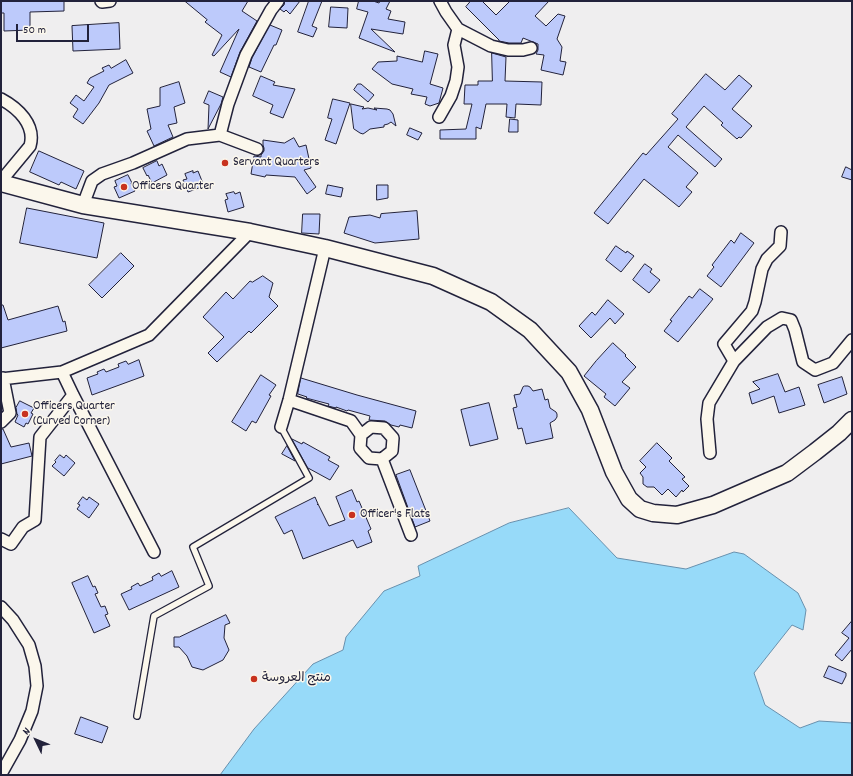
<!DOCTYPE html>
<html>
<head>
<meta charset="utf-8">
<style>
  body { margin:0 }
  #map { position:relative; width:853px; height:776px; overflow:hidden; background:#efeeef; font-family:Dekko,sans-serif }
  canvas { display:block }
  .frame { position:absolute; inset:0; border:2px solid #22223b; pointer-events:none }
  .north { position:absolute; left:16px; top:720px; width:40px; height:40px; -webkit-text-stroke:3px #fbf7ec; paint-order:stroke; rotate:313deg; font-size:11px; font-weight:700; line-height:16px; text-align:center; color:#22223b }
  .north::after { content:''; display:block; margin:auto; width:14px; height:18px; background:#22223b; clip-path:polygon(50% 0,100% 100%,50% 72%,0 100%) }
  .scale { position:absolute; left:16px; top:24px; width:73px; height:18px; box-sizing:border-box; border:2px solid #22223b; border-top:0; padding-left:5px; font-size:12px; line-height:14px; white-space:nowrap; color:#22223b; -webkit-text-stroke:3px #fbf7ec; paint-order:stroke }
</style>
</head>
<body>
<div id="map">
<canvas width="853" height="776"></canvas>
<div class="frame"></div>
<div class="north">N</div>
<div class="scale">50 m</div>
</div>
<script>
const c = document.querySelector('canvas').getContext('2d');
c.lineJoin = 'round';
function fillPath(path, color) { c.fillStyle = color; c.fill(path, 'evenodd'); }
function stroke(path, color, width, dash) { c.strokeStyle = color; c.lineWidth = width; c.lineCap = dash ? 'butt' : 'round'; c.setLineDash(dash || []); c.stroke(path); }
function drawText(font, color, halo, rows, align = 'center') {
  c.font = font + ' Dekko,"Playpen Sans Arabic",sans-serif'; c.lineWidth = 3; c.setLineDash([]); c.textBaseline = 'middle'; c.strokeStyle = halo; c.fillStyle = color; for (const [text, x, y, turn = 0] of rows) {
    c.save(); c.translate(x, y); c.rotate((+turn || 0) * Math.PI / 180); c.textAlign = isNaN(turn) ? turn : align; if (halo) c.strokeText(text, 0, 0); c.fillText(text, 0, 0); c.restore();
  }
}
const water = new Path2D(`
  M569,508l48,50 69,11 48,-17 10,2 54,39 8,17 -3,20 -11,-5 -38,48 11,32 35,23 19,-7 33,2v52h-632l34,-46 59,-65 30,-14 3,-13 38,-46 36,-15 -2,-10 91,-43z`);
const building = new Path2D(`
  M1,1h63v10l-34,1v18l-26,1v-18h-3z
  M185,1h63l-6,10 15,10 -17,31 -9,25 -11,-5 19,-43 -25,27 -2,-1 10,-20 -17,-13 2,-2z
  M285,1h15l-10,13 -4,-4 -2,2 -4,-3 4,-4z
  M309,1h13l-10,25 5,2 -4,9 -15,-5z
  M359,1h14l6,2 1,-2h10l-4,8 5,2 -3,8 17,3 -2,12 -32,-5 24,23 -36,-14 9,-26 -11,-3z
  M471,1h11l14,14 14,-14h39l-14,15 11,10 12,-12 7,2 -8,23 5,8 -2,14 6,1 -3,13 -22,-5 3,-15 -8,-1 2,-4v-6l-15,-6 -2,5h-12l-10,-2v-1l-33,-33z
  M331,7l17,1 -1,20 -18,-1z
  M119,23l1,26 -47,2 -1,-25z
  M270,25l12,5 -6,15h-2l-13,27 -12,-5 3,-9z
  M425,51l13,3 -8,30 13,4 -4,15 -9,3 -5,-2 2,-7 -16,-3 2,-5 -21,-5 -20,-15 6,-7 19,-1v-5l25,6z
  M492,53l14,4 -1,24 37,1 -1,23 -25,-1 -1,14 -9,-1 1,-13h-21l-5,25 -5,-2v12h-36v-9l26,-1 6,-25h-8l1,-19h13v-4h14z
  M126,60l7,13 -24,12 -10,18 -16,21 -10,-7 5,-8 -8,-6 6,-8 8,6 10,-14 -7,-4 3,-5 14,-7 -2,-3 7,-3 2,3z
  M706,74l19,16 14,-15 13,11 -20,23 20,17 -11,12 -2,-1 -2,2 -16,-14 2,-2 -19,-17 -18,21 36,32 -7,8 -37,-32 -10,12 30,26 -12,14 6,5 -13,15 -35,-28 -36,45 -14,-11 49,-60 3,2 32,-36 -6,-5z
  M261,76l14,6 -2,3 22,4 -12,29 -13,-5 3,-8 -20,-9z
  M179,82l6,21 -11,4 3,16 -9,2 5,12 -19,9 -7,-15 4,-2 -4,-20 13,-3v-18z
  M358,84h3l13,11 -6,7 -14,-12z
  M209,91l14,6 -2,7 -13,25 1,-24 -5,-2z
  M333,99l17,4 -14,41 -11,-4 7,-21 -4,-1z
  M351,104l13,3 -2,2 6,-1 9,2 -3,-2 13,1 3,1 3,4 3,12 -5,-4 -3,2 -4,1v2l-14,2 -4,3 -3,2 -3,-1 -6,-4z
  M510,119l8,1v12h-9z
  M410,128l12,5 -4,7 -11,-5z
  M294,138l5,9 7,-2 5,23 -7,2 12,17 -9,7 -12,-17 -29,-2 -1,2 -14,-3 3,-18 7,1v-2l3,-4v-3l-1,-3v-5l21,3z
  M39,151l45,20 -8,18 -15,-7 -2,3 -29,-13z
  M157,161l2,5 3,-2 5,11 -15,8 -4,-8 -1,1 -4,-8z
  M846,167l6,3v10l-10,-3z
  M193,171v2l5,-2 6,15 -16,6 -5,-12 4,-1 -2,-5z
  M128,175l4,8h-1l4,8 -16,7 -5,-11 3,-1 -2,-5z
  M328,185l15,3 -2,9 -15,-3z
  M377,185h11v13l-11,2z
  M234,192l1,2 5,-2 4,15 -16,5 -3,-12 3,-1 -2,-5z
  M27,208l77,15 -7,35 -77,-15z
  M417,211l2,28 -44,4 -31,-10 5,-16 21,-2 10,3 1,-4z
  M303,214h17l-1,20 -17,-1z
  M741,233l13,10 -33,44 -14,-11 7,-9 -2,-2 19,-25 3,3z
  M616,246l10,7 1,-2 7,5 -13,16 -15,-12z
  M121,253l13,13 -32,32 -13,-13z
  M645,264l7,5 -2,3 10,8 -11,13 -16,-13z
  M263,276l10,7 -4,14 9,9 -27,27 -2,-2 -32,31 -9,-9 16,-16 -21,-20 23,-25 7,7 17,-18 2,1z
  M700,289l13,10 -35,43 -14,-11 8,-10 -2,-1 19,-24 3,2z
  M608,300l16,14 -9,10 -5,-6 -19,20 -12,-12 13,-14 3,3z
  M1,305h2l5,15 50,-14 5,16 2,-1 2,10 -66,17z
  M613,343l13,12 -1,1 11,11 -14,15 8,6 -15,18 -11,-9 2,-3 -22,-18 12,-15z
  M139,360l5,16 -52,19 -5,-17 11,-4 -1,-2 7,-3 2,3 13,-5 -1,-3 8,-3 2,3z
  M778,374l7,18 14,-5 6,18 -26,8 -5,-17 -22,8 -3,-11 11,-4 -7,-7z
  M261,375l15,10 -7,10 2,1 -15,27 -4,-2 -6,10 -14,-9z
  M842,377l5,17 -23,9 -6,-18z
  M301,378l56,17 59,16 -4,17 -12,-3 -1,2 -8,-2 -6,-4 -16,-1 1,-4 -22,-6 -1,1 -11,-4v1l-8,-2 1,-2 -23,-6 1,-1 -9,-3z
  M525,386h3l2,1 3,4 9,-2 3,11 3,-1 2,9 6,4 1,2v3l-2,3 -5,3 3,15 -27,6 -4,-16 -4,1 -5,-21 4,-1 -3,-12 6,-1 3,-7z
  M20,401l14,7 -3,5 2,1 -5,10 -2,-1 -2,4 -9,-5 3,-7 -1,-1 -1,-6z
  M489,403l9,36 -28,7 -9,-36z
  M1,429h2l8,18 18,-4 3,13 -31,8z
  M292,439l10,5 1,-2 27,15 -2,3 11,6 -9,14 -22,-12z
  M657,443l15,15 -3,3 16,16 -3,2 7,7 -6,6 -1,-2 -6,7 -8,-8 -6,6 -8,-8h-7l-4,-3v-7l-3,-4 6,-6 -6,-6z
  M287,446l8,15 -13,-7z
  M60,455l4,3 2,-3 9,8 -11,13 -12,-10 4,-4 -1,-1z
  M410,470l20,51 -15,6 -19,-52z
  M352,490l5,12 2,-1 12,28 -3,2 4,11 -15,6 -4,-8 -50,19 -11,-29 -8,4 -9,-17 40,-20 3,7 -1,1 1,-1 11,22 16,-6 -9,-23z
  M83,497l4,3 2,-3 10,7 -10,14 -12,-9 3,-4 -2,-1z
  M172,571l7,16 -50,23 -8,-16 11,-5 -1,-2 7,-4 2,3 13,-6 -1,-3 7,-4 2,3z
  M88,576l5,11 2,-1 3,7 -3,1 6,13 4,-1 3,8 -3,1 5,11 -16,7 -22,-50z
  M226,615l4,8 -5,2 -1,13 5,12 -6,10 -20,10 -11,-3 -5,-11 -8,-9h-5v-10h5z
  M852,621v28l-10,12 -7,-6 14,-17 -7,-5z
  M829,666l17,7v3l-4,8 -18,-7z
  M81,717l27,10 -6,16 -27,-9z`);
const lane = new Path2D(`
  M137,716l17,-100 55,-30 -16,-39 116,-69 -28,-51`);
const street = new Path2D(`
  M101,1l1,1 8,-1
  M440,1l6,11 12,17 33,17 17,4h15l8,-2
  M1,99c17,9 35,26 29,47l-29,35
  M439,117l12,-21 5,-15 2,-14 -4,-22 4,-16
  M220,135l8,-31 18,-49 25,-45 7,-9
  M83,205l9,-24 10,-7 31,-11 54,-24 33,-4 37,14
  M734,361l-10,-17 28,-33 3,-9 7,-33 5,-10 13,-13 1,-14
  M62,372l11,23 81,157
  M1,379l61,-7 87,-37 101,-103
  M289,400l62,21 10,14
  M1,422l9,-9 -7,-35
  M281,427l8,-27 36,-152
  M371,427l13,1 9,10 -1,13 -10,8 -13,-1 -9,-10 1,-13z
  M710,453l-3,-34 2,-16 25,-42 33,-34 15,-9 9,2 4,10 8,32 12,8 18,-7 19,-23
  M382,459l29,76
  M1,539l10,5 12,-17 12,-7 5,-83 33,-42
  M1,607l12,13 16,25 6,21 2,20 -5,25 -12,29 -19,34`);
const secondary = new Path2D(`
  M1,183l82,22 167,27 75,16 108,28 58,26 39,28 39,42 21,38 24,62 15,27 11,10 13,4 24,2 36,-10 74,-32 28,-21 24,-19 13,-13`);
const markers = [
  [225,163,4,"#c8321e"],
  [124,187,4,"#c8321e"],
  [25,414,4,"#c8321e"],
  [352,515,4,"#c8321e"],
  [254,679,4,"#c8321e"]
];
const poiNames = [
  ["Servant Quarters",233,163],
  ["Officers Quarter",132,187],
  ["Officers Quarter",33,407],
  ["(Curved Corner)",33,422],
  ["Officer's Flats",360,515],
  ["منتج العروسة",262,679]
];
fillPath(water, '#97daf9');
stroke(water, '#6890ad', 1);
fillPath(building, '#bdcafb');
stroke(building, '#22223b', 1);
stroke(lane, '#22223b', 8);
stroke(street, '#22223b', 14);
stroke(secondary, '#22223b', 19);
stroke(lane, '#fbf7ec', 5.5);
stroke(street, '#fbf7ec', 11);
stroke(secondary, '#fbf7ec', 16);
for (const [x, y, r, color] of markers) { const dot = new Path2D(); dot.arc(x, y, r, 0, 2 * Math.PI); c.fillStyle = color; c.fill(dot); stroke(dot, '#fbf7ec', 1.5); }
drawText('13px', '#22223b', '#fbf7ec', poiNames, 'left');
</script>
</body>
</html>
